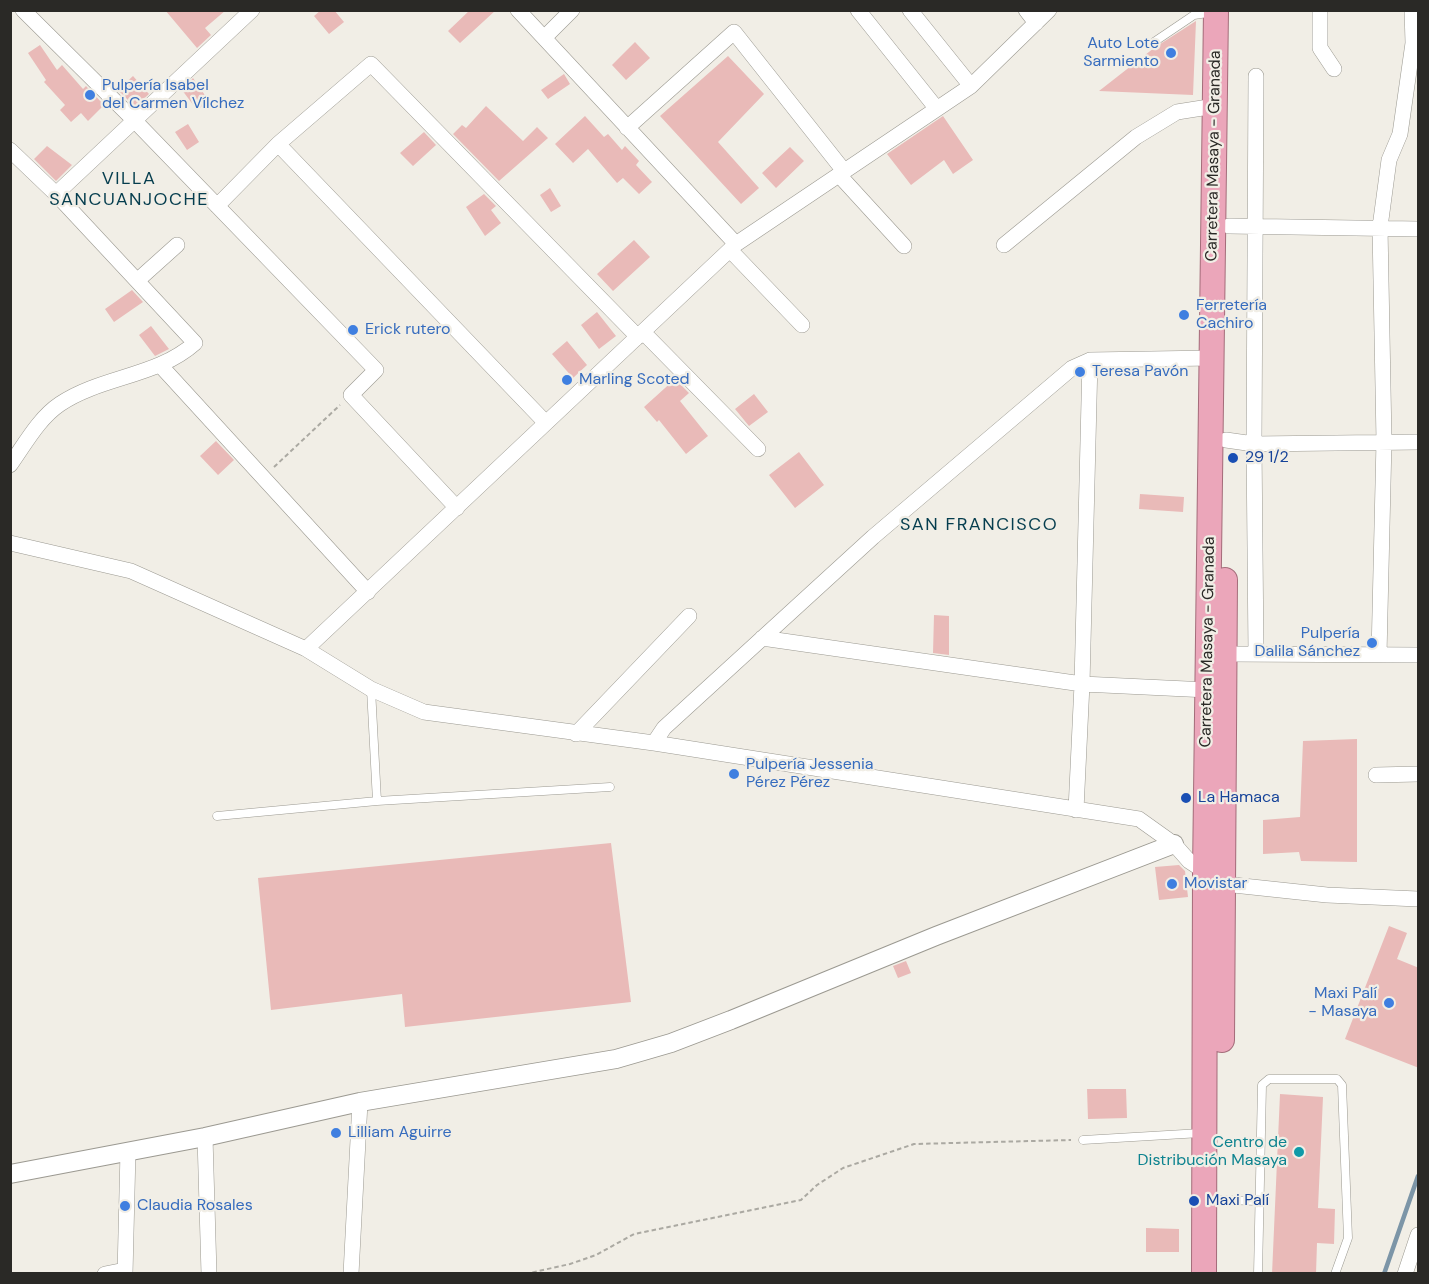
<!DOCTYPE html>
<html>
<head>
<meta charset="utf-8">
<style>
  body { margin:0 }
  #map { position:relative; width:1429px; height:1284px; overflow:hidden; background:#f1eee6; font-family:"DM Sans",sans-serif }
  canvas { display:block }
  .frame { position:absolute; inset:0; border:12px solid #2a2926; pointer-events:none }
</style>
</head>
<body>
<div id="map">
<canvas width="1429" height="1284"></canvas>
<div class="frame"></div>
</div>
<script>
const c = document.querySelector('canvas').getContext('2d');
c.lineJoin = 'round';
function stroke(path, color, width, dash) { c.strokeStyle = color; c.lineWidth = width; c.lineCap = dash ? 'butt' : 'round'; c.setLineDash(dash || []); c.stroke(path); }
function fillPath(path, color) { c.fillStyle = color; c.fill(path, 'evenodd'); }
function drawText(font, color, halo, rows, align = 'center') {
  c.font = font + ' "DM Sans",sans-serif'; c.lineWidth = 4.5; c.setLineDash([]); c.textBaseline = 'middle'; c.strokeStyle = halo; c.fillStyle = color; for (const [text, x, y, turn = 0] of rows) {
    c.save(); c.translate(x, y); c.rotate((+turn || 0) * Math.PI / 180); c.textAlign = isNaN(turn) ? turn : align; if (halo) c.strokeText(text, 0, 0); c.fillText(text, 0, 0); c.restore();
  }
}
const stream = new Path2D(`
  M1384,1274l34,-98`);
const building = new Path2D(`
  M165,10h61l-21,18 6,7 -14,13z
  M321,10h13l10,12 -15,12 -15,-18z
  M470,10h26l-36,33 -12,-12z
  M1196,21l-3,74 -94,-4 55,-43z
  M635,42l15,16 -24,22 -14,-15z
  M40,45l17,25 5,-5 21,24 3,-3 18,19 -16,16 -7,-8 -10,9 -11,-12 5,-5 -21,-23 2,-2 -18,-27z
  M728,56l36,38 -46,48 41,46 -18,16 -81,-88z
  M564,74l6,10 -22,15 -7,-9z
  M133,76l16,18 -14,13 -17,-17z
  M193,78l16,23 -12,9 -15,-20z
  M486,106l37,35 14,-14 11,11 -49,43 -46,-47 9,-9 4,3z
  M585,116l19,21 4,-3 14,16 3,-4 14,15 -3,4 16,17 -13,12 -16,-16 -6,5 -29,-34 -15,14 -18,-19z
  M943,116l30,44 -20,14 -9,-14 -33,25 -24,-31z
  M188,124l11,18 -12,8 -12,-18z
  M424,132l12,13 -23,21 -13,-13z
  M47,146l25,19 -16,16 -22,-22z
  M790,147l14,14 -28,27 -14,-15z
  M550,188l11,18 -10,6 -11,-17z
  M484,194l12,12 -5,4 10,13 -16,13 -19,-29z
  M634,240l16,17 -37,34 -16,-17z
  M132,290l11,12 -29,20 -9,-13z
  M597,312l19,24 -17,13 -18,-24z
  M151,326l18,23 -14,7 -16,-21z
  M567,341l20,24 -14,13 -21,-24z
  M675,379l14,14 -9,8 28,35 -22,18 -27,-34 -2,2 -13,-15z
  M754,394l14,18 -19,14 -14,-17z
  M216,441l18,19 -16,15 -18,-19z
  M799,452l25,33 -29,23 -26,-33z
  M1140,494l44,3 -1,15 -44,-3z
  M934,615l15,1v39l-16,-2z
  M1357,739v123l-56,-1 -2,-9 -36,2v-34l37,-3 3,-76z
  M611,843l20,159 -226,25 -3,-33 -131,16 -13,-132z
  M1179,865l6,6 3,26 -29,3 -4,-33z
  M1389,926l18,7 -10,26 22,9v100l-74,-29z
  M906,961l5,12 -13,5 -5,-12z
  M1087,1089h39l1,29 -39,1z
  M1280,1094l43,3 -5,111 17,1 -1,35 -17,-1 -1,31h-44z
  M1146,1228l33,1v23h-33z`);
const path = new Path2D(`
  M274,467l66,-62
  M525,1274l45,-10 26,-9 38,-21 167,-34 16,-15 26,-17 71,-24 157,-4`);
const service = new Path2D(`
  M1154,42l40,-27 20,-3
  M371,689l6,112 233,-14
  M217,816l160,-15
  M1083,1140l118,-7
  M1221,1200l37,1
  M1258,1274l4,-189 7,-6h68l5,6 6,153 -13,36`);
const minor = new Path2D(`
  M23,10l111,110 242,250 -25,25 106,113
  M518,10l218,234
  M858,10l79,99
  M910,10l61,76
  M1026,10l10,13
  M1320,10v38l14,21
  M544,38l28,-28
  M1256,76l-2,368 2,210
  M627,128l107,-96 110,139
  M278,144l268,279
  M10,150l46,44 139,149c-38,34 -93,33 -135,61 -21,14 -35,40 -50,61
  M839,175l65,71
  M56,194l196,-184
  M217,206l61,-62 93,-80 267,273
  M1229,226l189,3
  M1004,245l132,-108 41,-25 38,-6
  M730,250l72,75
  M138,280l39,-35
  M643,332l115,117
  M160,365l208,227
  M1226,440l28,4 164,-2
  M10,543l121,28 175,78 65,40 53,23 230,31 485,76 35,25 15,17 35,23 103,11 91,4
  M762,638l320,46 126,6
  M306,649l430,-405 235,-158 78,-76
  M1226,654l192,1
  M1379,655l5,-214 -4,-214 9,-67 11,-26 13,-91 -1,-33
  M576,734l113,-118
  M654,743l10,-15 209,-191 199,-169 18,-8 121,-2
  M1376,775l42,-1
  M1076,810l6,-126 8,-324
  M205,1137l4,137
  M105,1274l20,-4
  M125,1274l3,-123
  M351,1274l9,-172
  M1405,1274l13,-39`);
const tertiary = new Path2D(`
  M10,1174l195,-37 155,-35 256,-43 55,-16 60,-23 205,-84 238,-92`);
const trunk = new Path2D(`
  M1222,1040l3,-460
  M1204,1274l1,-402 11,-862`);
const markers = [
  [1171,53,6,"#3f7fe0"],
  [90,95,6,"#3f7fe0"],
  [1184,315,6,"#3f7fe0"],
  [353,330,6,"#3f7fe0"],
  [1080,372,6,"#3f7fe0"],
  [567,380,6,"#3f7fe0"],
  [1233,458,6,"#1a4fb4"],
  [1372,643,6,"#3f7fe0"],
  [734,774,6,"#3f7fe0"],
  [1186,798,6,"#1a4fb4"],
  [1172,884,6,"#3f7fe0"],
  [1389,1003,6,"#3f7fe0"],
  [336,1133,6,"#3f7fe0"],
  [1299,1152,6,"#0f9aa8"],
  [1194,1201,6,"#1a4fb4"],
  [125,1206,6,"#3f7fe0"]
];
const shopNames = [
  ["Auto Lote",1159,44,"right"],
  ["Sarmiento",1159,62,"right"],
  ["Pulpería Isabel",102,86],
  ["del Carmen Vílchez",102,104],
  ["Ferretería",1196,306],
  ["Cachiro",1196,324],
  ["Erick rutero",365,330],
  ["Teresa Pavón",1092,372],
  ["Marling Scoted",579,380],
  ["Pulpería",1360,634,"right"],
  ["Dalila Sánchez",1360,652,"right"],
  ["Pulpería Jessenia",746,765],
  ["Pérez Pérez",746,783],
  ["Movistar",1184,884],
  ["Maxi Palí",1377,994,"right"],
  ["- Masaya",1377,1012,"right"],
  ["Lilliam Aguirre",348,1133],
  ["Claudia Rosales",137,1206]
];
const streetNames = [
  ["Carretera Masaya - Granada",1214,156,-89],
  ["Carretera Masaya - Granada",1208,642,-89]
];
const transitNames = [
  ["29 1/2",1245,458],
  ["La Hamaca",1198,798],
  ["Maxi Palí",1206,1201]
];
const cultureNames = [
  ["Centro de",1287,1143],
  ["Distribución Masaya",1287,1161]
];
const neighbourhoodNames = [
  ["VILLA",129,179],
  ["SANCUANJOCHE",129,200],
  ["SAN FRANCISCO",979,525]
];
stroke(stream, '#7c95a7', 4.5);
fillPath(building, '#e9bab8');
stroke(service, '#9b9991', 9);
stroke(minor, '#9b9991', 16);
stroke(tertiary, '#9b9991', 20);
stroke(trunk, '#a46c7a', 26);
stroke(path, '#aba9a2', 2, [4.5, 3]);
stroke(service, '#fff', 8);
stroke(minor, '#fff', 15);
stroke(tertiary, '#fff', 18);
stroke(trunk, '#eba6ba', 24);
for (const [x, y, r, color] of markers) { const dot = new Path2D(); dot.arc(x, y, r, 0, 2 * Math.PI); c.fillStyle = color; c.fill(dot); stroke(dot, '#f1eee6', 2); }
drawText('16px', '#366cbe', '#f1eee6', shopNames, 'left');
drawText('16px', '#2a2926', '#f1eee6', streetNames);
drawText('16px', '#164399', '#f1eee6', transitNames, 'left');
drawText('16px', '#0d838f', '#f1eee6', cultureNames, 'right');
c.letterSpacing = '1.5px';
drawText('18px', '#053d4e', '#f1eee6', neighbourhoodNames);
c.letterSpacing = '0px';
</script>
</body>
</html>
